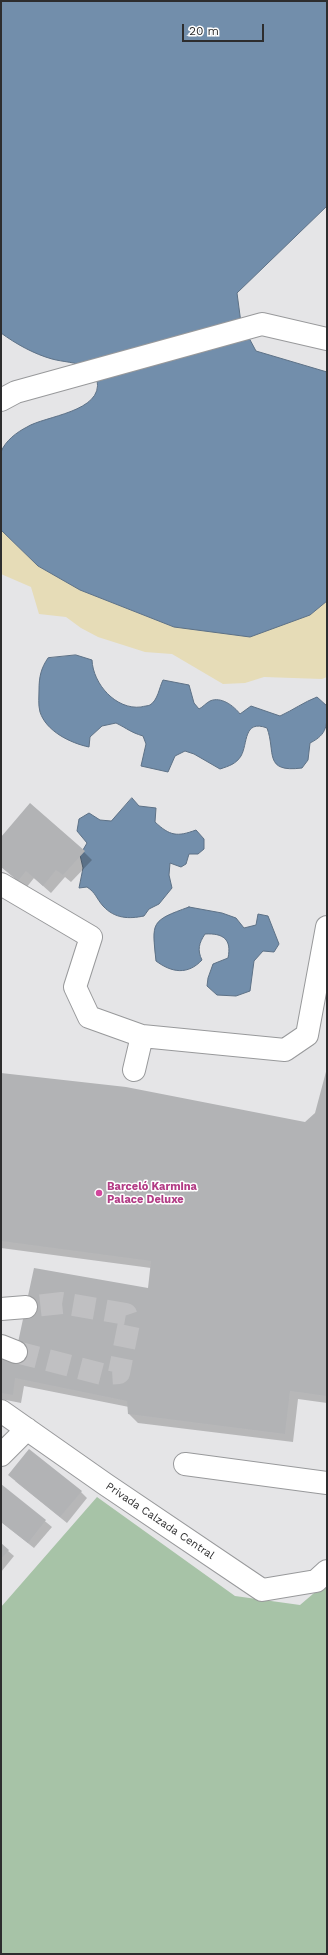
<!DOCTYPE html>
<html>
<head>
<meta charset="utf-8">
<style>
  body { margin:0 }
  #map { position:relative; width:328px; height:1955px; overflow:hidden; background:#e5e5e7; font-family:"Work Sans",sans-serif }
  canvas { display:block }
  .frame { position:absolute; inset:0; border:2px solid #2d2d2e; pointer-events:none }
  .scale { position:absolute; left:182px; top:24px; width:82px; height:18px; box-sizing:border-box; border:2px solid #2d2d2e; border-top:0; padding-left:5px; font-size:12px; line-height:14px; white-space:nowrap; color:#2d2d2e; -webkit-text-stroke:3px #fff; paint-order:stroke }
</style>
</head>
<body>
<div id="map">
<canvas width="328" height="1955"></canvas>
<div class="frame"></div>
<div class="scale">20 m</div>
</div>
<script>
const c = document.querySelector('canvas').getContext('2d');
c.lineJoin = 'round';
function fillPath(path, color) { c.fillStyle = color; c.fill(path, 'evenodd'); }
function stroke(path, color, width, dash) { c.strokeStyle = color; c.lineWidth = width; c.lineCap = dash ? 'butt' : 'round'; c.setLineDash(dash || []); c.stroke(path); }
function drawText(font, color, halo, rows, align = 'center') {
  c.font = font + ' "Work Sans",sans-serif'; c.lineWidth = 3; c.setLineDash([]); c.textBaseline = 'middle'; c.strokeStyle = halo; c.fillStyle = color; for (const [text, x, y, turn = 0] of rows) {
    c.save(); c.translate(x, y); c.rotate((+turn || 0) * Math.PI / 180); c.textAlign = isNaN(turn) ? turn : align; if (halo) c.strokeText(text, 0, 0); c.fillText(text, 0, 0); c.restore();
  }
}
const green = new Path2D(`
  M97,1497l138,99 65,9 27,-23v372h-326v-347z`);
const sand = new Path2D(`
  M1,530l37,36 42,24 94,37 136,-12 17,-14v76l-5,2 -58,-2 -19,6 -22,1 -51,-30 -27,-2 -47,-15 -17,-9 -15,-11 -27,-3 -8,-27 -30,-13z`);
const water = new Path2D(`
  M1,1h326v205l-90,87 4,30 15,28 71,21v229l-17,14 -60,22 -76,-10 -94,-37 -42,-24 -37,-36v-78c4,-11 16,-20 26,-25 17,-11 77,-15 70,-47 -2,-5 -7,-10 -12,-13 -9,-5 -22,-5 -33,-8 -18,-5 -36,-15 -51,-26z
  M76,655l16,5c1,24 24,50 49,47 3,-1 7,-1 9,-2 8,-5 9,-17 13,-25l26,5 5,18 5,6c4,-2 7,-6 11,-8 11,-5 24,5 30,13l11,-8 29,10c13,-6 24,-14 37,-19l10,9c0,19 1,28 -17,37l-2,17 -6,8c-39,5 -26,-16 -35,-40 -24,-9 -19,16 -26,28 -5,8 -12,10 -21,13l-26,-15 -9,-3 -10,5 -7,16 -27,-6 5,-22 -3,-8c-13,-4 -15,-7 -27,-13l-14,3 -12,11 -1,10c-19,-4 -43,-16 -49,-35 -2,-7 -1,-16 -1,-22 0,-13 2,-22 9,-32z
  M132,798l7,8 17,2 -1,14c15,14 22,15 41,8l8,9v10l-6,5h-9l-3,10 -5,3 -11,-4 -1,12 3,13 -13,16 -10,5 -5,7c-15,3 -29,3 -41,-10 -7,-8 -7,-13 -16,-19l-8,1 4,-20 -3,-13 7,-12 -10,-12 2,-12 10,-6 11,7 11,1z
  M189,907l33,6 14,5 8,10 12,-3 2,-11 10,2 11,28 -5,8 -11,-1 -9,10 -4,30 -14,5 -19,-1 -10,-9 1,-8 5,-14 15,-6c4,-19 -5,-25 -23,-24 -6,9 -8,16 -3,26 -14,15 -30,13 -46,1 -4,-39 -6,-40 33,-54z`);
const shadow = new Path2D(`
  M1,838l83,14 8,8 -21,22 -6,-5 -14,16 -17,-15 -8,10 -25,-22z
  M327,1070v333l-29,-4 -5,43 -155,-19 -9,-9v-7l-105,-21 -3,17 -20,-4v-39l148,-71 2,-21 -150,-20v-174l305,49 10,-10z
  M15,1481l66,11 6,6 -20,25z
  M1,1485l51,42 -18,21 -33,-26z
  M1,1545l13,11 -13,16z`);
const building = new Path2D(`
  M30,803l55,48 -22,24 -7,-5 -13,16 -17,-15 -8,10 -17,-14v-30z
  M327,1068v328l-37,-5 -5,43 -157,-20 -1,-13 -112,-23 -2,17 -12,-2v-35l13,3 20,-93 114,20 3,-27 -150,-20v-168l125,14 179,35 10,-9z
  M29,1449l53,42 -22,26 -52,-42z
  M1,1484l45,36 -18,23 -27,-21z
  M1,1543l8,7 -8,9z`);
const minorTunnel = new Path2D(`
  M16,1352l86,22 17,-1 10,-50 -3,-9 -64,-11 -36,4`);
const minor = new Path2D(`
  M1,400l15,-8 246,-68 65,15
  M1,884l90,53 -16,50 14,30 53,19
  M134,1070l8,-34 143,14 22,-15 20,-108
  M1,1309l25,-2
  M1,1346l15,6
  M1,1411l104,73 157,106 54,-9 11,-10
  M1,1455l26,-26
  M185,1464l142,19`);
const markers = [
  [99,1193,4,"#d1479c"]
];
const hotelNames = [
  ["Barceló Karmina",107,1187],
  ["Palace Deluxe",107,1200]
];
const streetNames = [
  ["Privada Calzada Central",160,1521,34]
];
fillPath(green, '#a7c3a7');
fillPath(sand, '#e6dcb7');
fillPath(water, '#728eab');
stroke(water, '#5d7186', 1);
fillPath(shadow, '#0003');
fillPath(building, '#b2b3b5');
stroke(minorTunnel, '#c0c0c2', 22, [22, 11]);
stroke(minor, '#98999b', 24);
stroke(minor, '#fff', 22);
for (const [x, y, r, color] of markers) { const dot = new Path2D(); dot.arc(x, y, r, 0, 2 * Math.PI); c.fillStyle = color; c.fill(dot); stroke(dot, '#fff', 1.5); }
drawText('bold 11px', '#b23c85', '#fff', hotelNames, 'left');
drawText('11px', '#2d2d2e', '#fff', streetNames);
</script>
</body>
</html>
